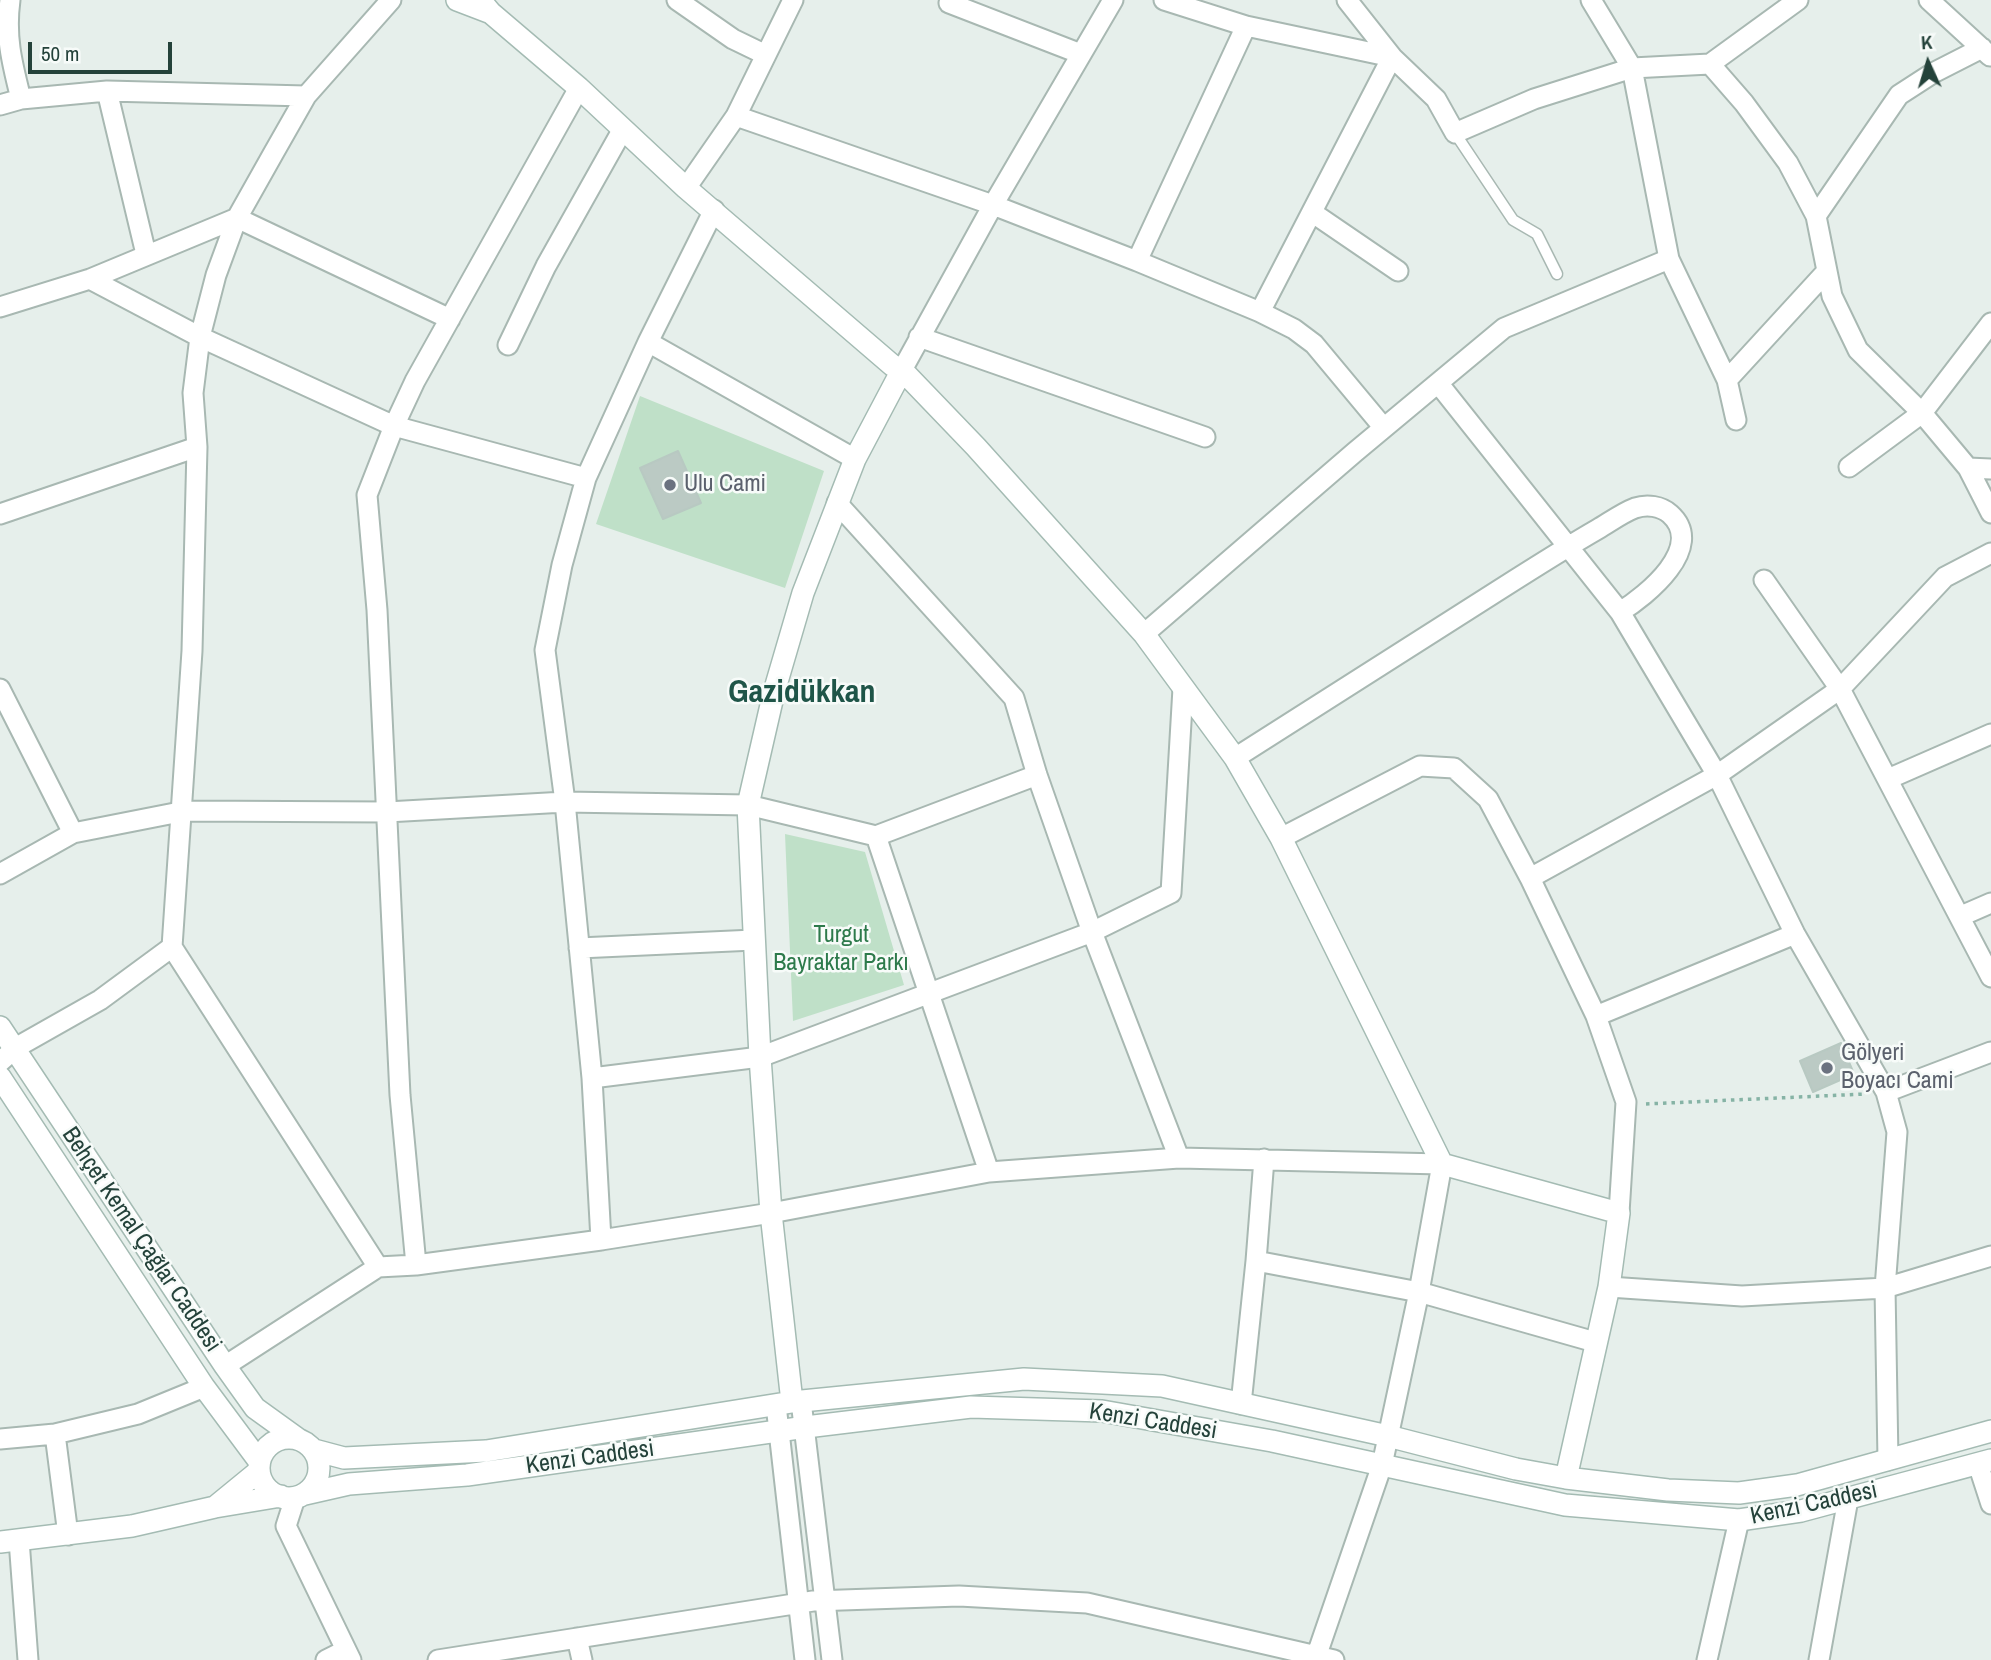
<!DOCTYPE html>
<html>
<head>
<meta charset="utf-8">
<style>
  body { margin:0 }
  #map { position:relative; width:1991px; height:1660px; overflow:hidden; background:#e6efeb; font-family:"Archivo Narrow",sans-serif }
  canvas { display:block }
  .north { position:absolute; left:1893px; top:28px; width:70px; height:70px; -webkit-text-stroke:5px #f7fbf9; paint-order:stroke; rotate:356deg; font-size:19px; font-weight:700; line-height:28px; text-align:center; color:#24423a }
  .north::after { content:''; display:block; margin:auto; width:24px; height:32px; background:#24423a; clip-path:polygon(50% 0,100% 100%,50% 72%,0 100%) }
  .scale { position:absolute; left:28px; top:42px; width:144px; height:32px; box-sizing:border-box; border:4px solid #24423a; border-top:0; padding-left:9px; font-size:21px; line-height:24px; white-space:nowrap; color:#24423a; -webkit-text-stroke:5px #f7fbf9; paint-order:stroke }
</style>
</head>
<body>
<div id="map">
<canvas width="1991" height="1660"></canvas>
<div class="north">K</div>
<div class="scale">50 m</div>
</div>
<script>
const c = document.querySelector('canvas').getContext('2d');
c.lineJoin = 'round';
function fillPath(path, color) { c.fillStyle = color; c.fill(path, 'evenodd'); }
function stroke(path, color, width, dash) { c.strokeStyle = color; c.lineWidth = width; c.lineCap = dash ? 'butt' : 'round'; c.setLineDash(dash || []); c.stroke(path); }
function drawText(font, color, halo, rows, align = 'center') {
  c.font = font + ' "Archivo Narrow",sans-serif'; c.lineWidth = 5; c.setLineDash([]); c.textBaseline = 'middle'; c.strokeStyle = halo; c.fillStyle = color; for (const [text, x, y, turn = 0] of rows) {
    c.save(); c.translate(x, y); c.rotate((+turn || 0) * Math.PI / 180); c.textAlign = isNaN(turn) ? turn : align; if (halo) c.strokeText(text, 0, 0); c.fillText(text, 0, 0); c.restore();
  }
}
const green = new Path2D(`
  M640,396l184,75 -39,117 -189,-64z
  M785,834l80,18 39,133 -111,36z`);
const building = new Path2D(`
  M678,451l23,52 -38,16 -23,-51z
  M1841,1043l13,31 -41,18 -13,-31z`);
const path = new Path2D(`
  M1646,1104l219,-10`);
const lane = new Path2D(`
  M1455,133l58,87 24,14 20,40`);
const street = new Path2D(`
  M10,0c-5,37 2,63 11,99
  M677,0l56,39 33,16
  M950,0l-1,3 132,51
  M1347,0l45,57 44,42 19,34 79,-34 98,-31 78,-4 88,-64
  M1591,0l41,68 37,191 58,121 9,40
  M1929,0l61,56
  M1710,64l34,39 44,60 28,53 16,80 26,54 64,63 46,55 23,45
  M107,91l39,163
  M0,105l21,-6 86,-8 199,5
  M736,116l257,89 144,56 123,51 132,-255 -146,-31 -82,-26
  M686,188l50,-72 57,-116
  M1313,213l85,58
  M1816,216l83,-121 34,-22 49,-25
  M1137,261l109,-235
  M90,279l110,58 194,89 192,52
  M0,307l90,-28 147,-61 213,101
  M1260,312l34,17 20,15 70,84
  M919,337l286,100
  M648,342l207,117
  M508,345l38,-79 77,-137
  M902,370l91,-165 120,-205
  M1727,380l100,-109
  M1438,383l182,229 97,163 78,159 91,158 11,40 -12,156 3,172
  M1849,467l73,-54 69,-90
  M1968,468l23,1
  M837,503l177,195 23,77 55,157 87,226
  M0,514l197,-67
  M1764,580l76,109 151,288
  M1144,634l211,-182 149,-124 165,-69
  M0,689l73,144
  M1235,758c88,-56 176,-112 264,-168 33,-21 66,-42 99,-61 12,-7 24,-16 37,-21 12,-4 26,-2 35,6 37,33 -24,82 -50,98
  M1888,779l103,-45
  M876,836l161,-61
  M1281,838l139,-72 34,2 34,31 42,79 66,138 30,86 -7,111
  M0,874l73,-41 112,-22 202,1 178,-10 183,3 128,31 113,336
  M1530,878l187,-103 123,-86 105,-112 46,-24
  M1961,916l30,-13
  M172,947l206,320
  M579,948l175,-8
  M1596,1016l199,-82
  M0,1062l17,-15 83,-47 72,-53 20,-296 5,-204 -4,-54 7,-56 16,-62 21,-57 36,-64 33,-58 85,-96
  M592,1078l168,-21 332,-125 79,-39 12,-205
  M1886,1092l105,-40
  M601,1240l-9,-162 -27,-276 -20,-152 17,-85 24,-87 62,-136 66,-132
  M1256,1261l163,31 176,50
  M416,1265l-16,-170 -23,-485 -10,-115 27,-69 21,-45 164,-293
  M1609,1287l133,9 143,-8 106,-32
  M225,1366l153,-99 38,-2 185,-25 170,-27 218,-41 190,-14 263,6 -23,128 -37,173 -67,195
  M801,1401l31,259
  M1241,1404l15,-143 8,-102
  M776,1405l29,255
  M55,1434l13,101
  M0,1439l55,-5 83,-20 66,-27
  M1978,1464l13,40
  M295,1498l-9,28 65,134
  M19,1540l9,120
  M577,1638l5,22
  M326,1660l20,-10
  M438,1660l375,-59 146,-5 128,7 247,57
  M1707,1660l32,-140
  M1819,1660l29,-161`);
const secondary = new Path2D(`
  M457,0l34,13 -11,-13
  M491,13l88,75 107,100 206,177 10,5 74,77 168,187 91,124 46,80 161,326 177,49 -10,74 -43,191
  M0,1027l225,339 30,42 43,31
  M0,1077l204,310 55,74
  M792,1402l-21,-189 -11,-156 -12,-252 26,-113 29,-99 52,-134 47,-89
  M259 1468a30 30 0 1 1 60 0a30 30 0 1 1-60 0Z
  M314,1450l30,8 142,-7 306,-49 232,-23 138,7 226,50 128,33 50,9 102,12 71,3 58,-8 194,-54
  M259,1471l-44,36 66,-11
  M305,1494l44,-10 118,-9 339,-48 165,-20 131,4 170,30 293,64 174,15 62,-9 190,-51
  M0,1542l132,-16 83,-19`);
const markers = [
  [670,485,7,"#6b7280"],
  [1827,1068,7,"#6b7280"]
];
const worshipNames = [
  ["Ulu Cami",684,485],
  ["Gölyeri",1841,1054],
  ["Boyacı Cami",1841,1082]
];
const parkNames = [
  ["Turgut",841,936],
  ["Bayraktar Parkı",841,964]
];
const streetNames = [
  ["Behçet Kemal Çağlar Caddesi",141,1240,56],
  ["Kenzi Caddesi",1153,1422,9],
  ["Kenzi Caddesi",590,1458,-8],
  ["Kenzi Caddesi",1814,1504,-12]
];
const districtNames = [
  ["Gazidükkan",802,693]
];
fillPath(green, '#bfe0c8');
fillPath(building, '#bbcac4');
stroke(building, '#b8c9c2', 2);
stroke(lane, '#a8b8b2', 13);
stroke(street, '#a8b8b2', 23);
stroke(secondary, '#a4bbb3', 24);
stroke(path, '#86b3a5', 3.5, [3.5, 5]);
stroke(lane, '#fff', 10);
stroke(street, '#fff', 19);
stroke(secondary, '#fff', 21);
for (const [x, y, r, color] of markers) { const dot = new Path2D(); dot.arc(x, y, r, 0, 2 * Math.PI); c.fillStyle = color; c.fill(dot); stroke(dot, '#f7fbf9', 2.5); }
drawText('24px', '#5b616d', '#f7fbf9', worshipNames, 'left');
drawText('24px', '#2d7a4b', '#f7fbf9', parkNames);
drawText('24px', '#24423a', '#f7fbf9', streetNames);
drawText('bold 32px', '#1f5548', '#f7fbf9', districtNames);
</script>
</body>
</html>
